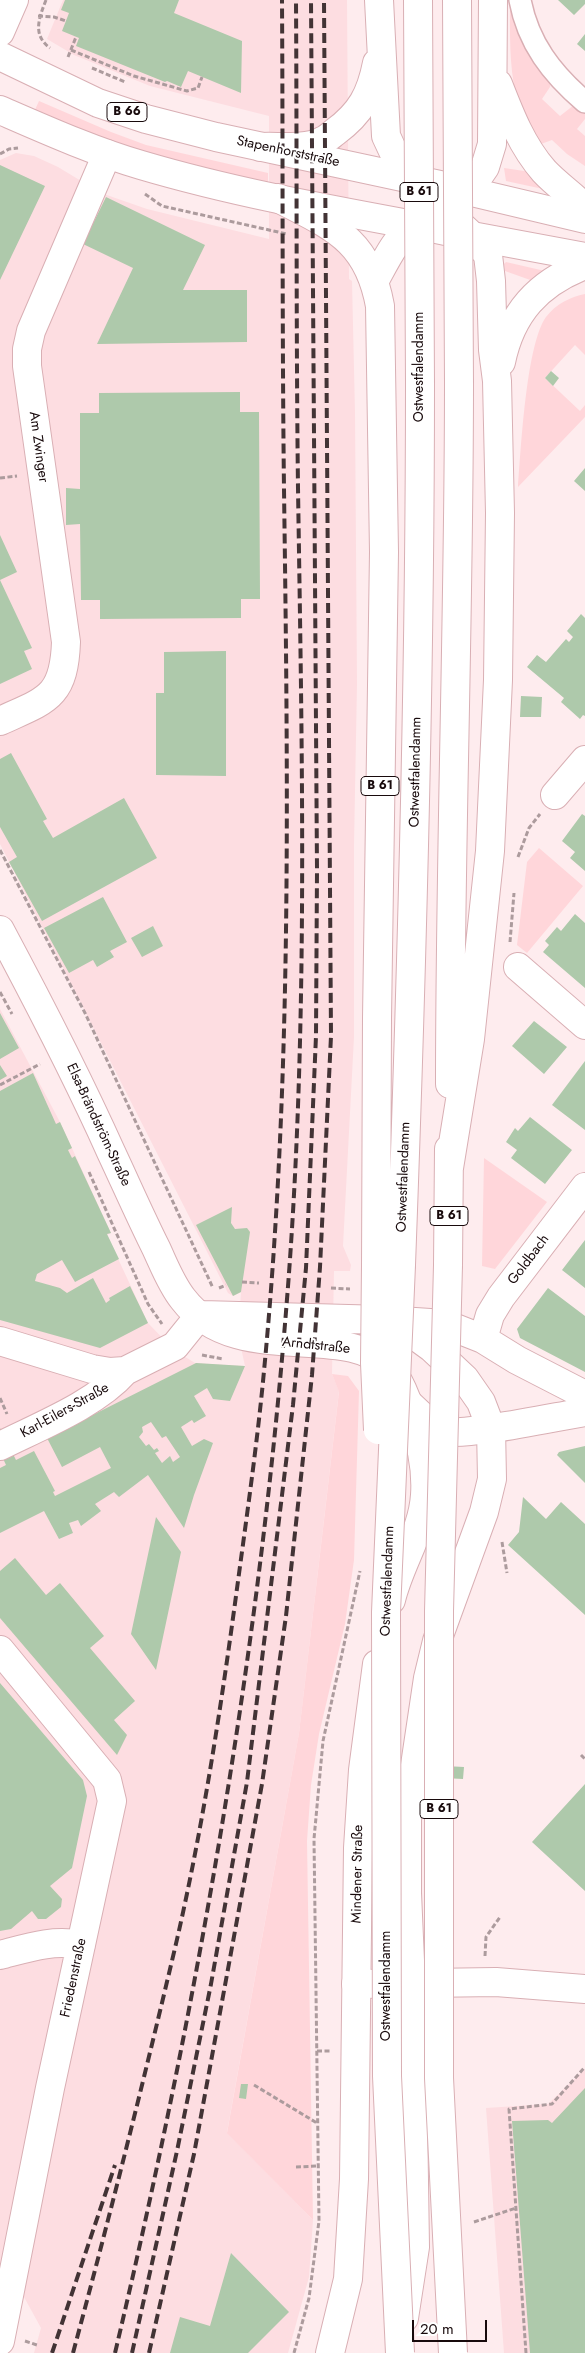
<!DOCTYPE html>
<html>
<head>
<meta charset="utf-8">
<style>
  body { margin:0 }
  #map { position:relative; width:585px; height:2353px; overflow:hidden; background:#feecee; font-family:Jost,sans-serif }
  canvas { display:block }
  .scale { position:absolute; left:412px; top:2320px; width:75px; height:22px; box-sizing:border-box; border:2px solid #180a0c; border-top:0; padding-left:6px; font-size:15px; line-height:18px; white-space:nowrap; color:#180a0c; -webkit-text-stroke:4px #fff; paint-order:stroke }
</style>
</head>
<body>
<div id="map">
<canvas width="585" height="2353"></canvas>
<div class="scale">20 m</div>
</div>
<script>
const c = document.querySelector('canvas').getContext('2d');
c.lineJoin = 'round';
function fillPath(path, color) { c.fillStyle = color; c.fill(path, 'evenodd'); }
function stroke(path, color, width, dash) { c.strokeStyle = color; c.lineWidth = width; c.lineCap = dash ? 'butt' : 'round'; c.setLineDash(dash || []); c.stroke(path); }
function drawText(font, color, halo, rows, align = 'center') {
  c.font = font + ' Jost,sans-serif'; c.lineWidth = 4; c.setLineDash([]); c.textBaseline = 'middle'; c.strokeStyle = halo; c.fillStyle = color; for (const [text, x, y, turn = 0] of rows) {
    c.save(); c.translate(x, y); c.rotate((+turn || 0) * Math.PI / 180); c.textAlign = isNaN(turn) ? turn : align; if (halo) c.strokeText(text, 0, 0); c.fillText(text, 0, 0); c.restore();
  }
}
const built = new Path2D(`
  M63,0h284l2,279 3,2 3,132 2,271 -3,161v192l-11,209 8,19 -1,6h-16l-2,103 7,17 -40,342 -72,399 86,88 -4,57 -21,76h-254l7,-25 -17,-31 -23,-6 -1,4v-1286l60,113 51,111 -4,2 41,88 26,27 21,13 50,3 -7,-32 3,-42 -8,4 -5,-3 -228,-449v-684l16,-7 18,3 24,11 43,26 46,16 122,30v-123l-119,-30 -76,-31 -27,-16z
  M585,2069v284h-81l-18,-245 62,-4z`);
const green = new Path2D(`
  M510,1h2l39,81 -1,5 -8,12 18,17 14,-11 11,8v6l-8,10 8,7v30l-18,-12 -15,-14 -11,4c-10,-15 -21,-32 -25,-49 -7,-30 -6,-63 -6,-94z
  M39,101l72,31 35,13 122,28v10l-124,-28 -110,-43z
  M504,168l27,4 12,17 -37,-8z
  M506,262l39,9 -12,10 -28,-10 -1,-7z
  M585,294v61l-10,-10 -30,33 35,33 5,-6v12l-67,70c3,-37 8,-142 28,-170 10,-13 24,-20 39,-23z
  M539,848l44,38 -56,67 -10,-8 10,-83z
  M484,1158l63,44 -52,67 -13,-3z
  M332,1374l16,2 11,15 -5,169 -9,64 -26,110 -8,51 -4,56 6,379 -86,-87 72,-400 40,-341z`);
const building = new Path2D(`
  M65,0h114l-5,13 68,28 -1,52 -53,-22 -7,16 -14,-6 -2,1 -89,-36 3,-8 -17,-7 7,-18 -8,-3z
  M558,0h27v4l-11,11z
  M585,34v17l-8,-7z
  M0,165l45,21 -45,94z
  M106,197l99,48 -22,45h64v52l-150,2 36,-76 -50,-24z
  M551,371l8,7 -6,8 -8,-8z
  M240,392v20h19l1,187h-19v19l-141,1v-19h-19l-1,-76 -14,1v-37l14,1v-76h19v-20z
  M585,468v23l-11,-10z
  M0,535l17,37 -17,8 32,68 -8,3 8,18 -32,15z
  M581,614l4,4v98l-2,-1 -3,4 -19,-17 3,-4 -37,-31 10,-12 9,7 20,-23 3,3 4,-5 -6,-6z
  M226,651v125l-70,-1v-82h8v-41z
  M521,696l21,1 -1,20h-21z
  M11,753l36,66 -4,2 10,17 71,-40 33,60 -115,63 -33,-59 8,-5 -17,-30v-68z
  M582,814l3,2v55l-15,-13 5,-6 -13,-11z
  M103,897l24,45 -17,9 4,6 -17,10 -4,-7 -24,13 -25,-45z
  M575,914l10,9v65l-42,-36 6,-7 -4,-4 12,-14 4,4z
  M153,926l10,20 -21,11 -11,-19z
  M0,1013l19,35 -19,11z
  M534,1021l33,26 -23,27 -32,-28z
  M585,1061v69l-33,-25z
  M0,1065l7,11 -7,4z
  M33,1073l23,51 4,-2 12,26 -4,2 4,8 3,-2 36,77 -4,1 12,25 -44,23 -13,-22 -25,14 -2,7 25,7 7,5 26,-15 13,25 4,-3 -1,-2 21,-12 18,37 -48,25 -100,-28v-229z
  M530,1117l42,33 -27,34 -34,-26 6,-8 -11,-8 9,-14 3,3z
  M232,1207l-1,16 4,6 12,-1 3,4 -9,60 -8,4 -37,-71z
  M585,1240v48l-23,-18z
  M548,1288l37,28v56l-65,-34 -3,-9z
  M196,1363l49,3 -15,35 -17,-2 -6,-11 -13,8 12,20 -12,7 -2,-3 -11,7 11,19 12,-7 9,4 -19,52 -10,33 -36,-53 -29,22 -5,-5 -19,12 6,7 -20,15 -3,-6 -9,3 4,10 -14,6 -15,-28 -44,22v-65l6,-3 -6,-13v-24l16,32 18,-9 21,40 -2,1 2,4 56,-28 -11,-21 -38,20 -15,-29zM151,1422l11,16 4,-2 14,21 -7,5 -3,-6 -8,7 -7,-10 4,-2 -2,-3 -3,2 -5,-6 -3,2 -7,-9 4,-5 -1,-5z
  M585,1446v37l-28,-28 2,-3z
  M523,1497l23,22 15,-17 24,22v91l-77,-70 11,-13z
  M156,1517l25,35 -25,118 -25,-36z
  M15,1558l31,37 14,-12 44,53 -14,12 45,53 -21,19 13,15 -10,20 -117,-137v-47z
  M0,1683l83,97 4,16 -15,72 -22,18 12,13 -1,8 -15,12h-8l-6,-8 -21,18 -11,2z
  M445,1766l19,1 -1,12 -19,-1z
  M585,1784v107l-53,-49z
  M241,2084h7l-2,15 -7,-1z
  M585,2088v265h-55l-18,-232 36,-1 4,3z
  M231,2253l58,59 -41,41h-78l10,-36 30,9z`);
const path = new Path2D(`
  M46,0c-7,18 -14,35 4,48
  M38,16l16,1 12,4
  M71,50l63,26 53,15 11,-3 4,-11
  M68,57l8,-20
  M92,68l33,14
  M0,154l9,-5 9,-1
  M145,194l17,12 125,28
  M0,478l17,-2
  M0,850l85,163 128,275
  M518,857l11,-29 11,-14
  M510,942l4,-49
  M0,992l12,22
  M0,1085l40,-21
  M89,1172l59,132 14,20
  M242,1282l17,1
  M219,1288l7,-3
  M331,1288l19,1
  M202,1355l21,4
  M0,1398l7,16
  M502,1542l5,31
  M581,1755l4,4
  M485,1956l1,-19 14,-20
  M317,2051h14
  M254,2085l63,38
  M296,2167l22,-1
  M474,2222l42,-14
  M25,2341l12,4
  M294,2353l15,-55 10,-77 -5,-382 9,-98 37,-170
  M526,2353l-17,-244 43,-5 33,-37`);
const pedestrian = new Path2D(`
  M520,0c8,43 32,74 65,102`);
const minor = new Path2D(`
  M0,721c46,-21 64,-23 66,-79l-39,-276v-17l4,-18 76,-177
  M555,795l30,-35
  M518,967l67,58
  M385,1320l60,4 38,15 34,21 68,35
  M483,1339l7,-24 11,-18 84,-110
  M0,1341l92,28 18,3 15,-1 50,-25 25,-31
  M408,1403c11,10 22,23 36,28 19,6 115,-15 141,-19
  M0,1446c40,-20 96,-42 125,-75
  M0,1650l107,130 5,21 -62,287 -50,253
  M0,1955c27,-7 53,-16 81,-10
  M356,1984l140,-2 89,7`);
const tertiary = new Path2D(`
  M0,930c39,73 77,146 111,222 15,32 29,64 45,96 8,17 15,36 27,51 54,71 165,20 207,70 9,11 17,30 21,44 9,27 16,53 14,82 -2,36 -26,70 -34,105
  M202,1315l183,5 25,12 22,16 33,31 16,23 10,26 1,51 -8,33 -47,129 -9,37 -21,141v74l4,90 4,264 -11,71
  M330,2353l18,-74 6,-100 4,-331 5,-78 14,-106`);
const secondary = new Path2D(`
  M463,190l122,29
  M472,236l113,21`);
const primary = new Path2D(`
  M0,32l14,-32
  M0,56l98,47 48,16 70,18 247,53
  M0,110c46,20 93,41 141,55 108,32 221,50 331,71
  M411,179l60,56`);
const trunk = new Path2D(`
  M379,0l7,136 14,30 10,12
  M498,84c12,31 24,62 46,87 12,13 28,24 41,37
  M261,147c19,-1 44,3 61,-6 5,-2 9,-6 13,-9 26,-19 36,-38 42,-69
  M463,190l13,-10 9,-13 7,-23 1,-144
  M278,198c55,29 90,41 102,108l4,246 -7,466 -1,248
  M375,280c11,-20 20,-40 38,-55
  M501,362c10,-49 37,-79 84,-97
  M450,1084c0,-234 9,-468 9,-701
  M449,1168l21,-129 20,-188 8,-171 2,-167 -3,-132 -4,-31 -2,-69 -3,-26 -16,-19
  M401,1265c11,-294 19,-588 19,-882
  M448,1265l1,-116`);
const rail = new Path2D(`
  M52,2353l63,-188
  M73,2353c36,-134 70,-269 102,-405 27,-116 45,-234 61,-352 10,-75 21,-150 28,-225 28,-293 24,-588 20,-882 -2,-163 -1,-326 -2,-489
  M115,2353c84,-355 147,-715 174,-1080 19,-261 13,-523 9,-785 -2,-163 -1,-325 -2,-488
  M132,2353l45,-202 34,-167 36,-202 46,-377 13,-137 10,-232 1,-166 -6,-870
  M149,2353l45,-199 68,-370 24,-168 26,-241 8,-108 11,-231 -7,-1036`);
const trunkBridge = new Path2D(`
  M418,0l2,383
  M457,0l2,383
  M448,1265l-9,346v467l14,275
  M376,1266l-1,97 3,67
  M400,2353l-13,-277 -1,-464 15,-347`);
const shields = [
  [127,112,40],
  [419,192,38],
  [380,786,38],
  [449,1216,38],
  [439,1809,38]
];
const shieldNames = [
  ["B 66",127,112],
  ["B 61",419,192],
  ["B 61",380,786],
  ["B 61",449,1216],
  ["B 61",439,1809]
];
const streetNames = [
  ["Stapenhorststraße",288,152,12],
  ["Ostwestfalendamm",420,367,-90],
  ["Am Zwinger",38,447,82],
  ["Ostwestfalendamm",416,772,-89],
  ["Elsa-Brändström-Straße",98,1125,65],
  ["Ostwestfalendamm",404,1177,-88],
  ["Goldbach",529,1260,-53],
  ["Arndtstraße",316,1346,6],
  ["Karl-Eilers-Straße",65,1411,-29],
  ["Ostwestfalendamm",388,1581,-88],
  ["Mindener Straße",358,1874,-89],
  ["Friedenstraße",74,1978,-78],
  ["Ostwestfalendamm",387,1986,-90]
];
fillPath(built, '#fddde1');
fillPath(green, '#ffd6da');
fillPath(building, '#aec9ab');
stroke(pedestrian, '#d9afb4', 24);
stroke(minor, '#d9afb4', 30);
stroke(tertiary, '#d9afb4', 30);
stroke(secondary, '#d9afb4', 30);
stroke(primary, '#d9afb4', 30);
stroke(trunk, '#d9afb4', 30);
stroke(path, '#ac9b9d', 3, [5, 2.5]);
stroke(pedestrian, '#fff', 21);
stroke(minor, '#fff', 28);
stroke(tertiary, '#fff', 28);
stroke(secondary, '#fff', 28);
stroke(primary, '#fff', 28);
stroke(trunk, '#fff', 28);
stroke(rail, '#423335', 4, [10, 5]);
stroke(trunkBridge, '#d9afb4', 30, []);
stroke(trunkBridge, '#fff', 28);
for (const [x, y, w] of shields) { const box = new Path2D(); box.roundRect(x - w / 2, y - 9.5, w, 19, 4); c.fillStyle = '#fff'; c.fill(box); stroke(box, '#180a0c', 1); }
drawText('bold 12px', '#180a0c', null, shieldNames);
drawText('14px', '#180a0c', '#fff', streetNames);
</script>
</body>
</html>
